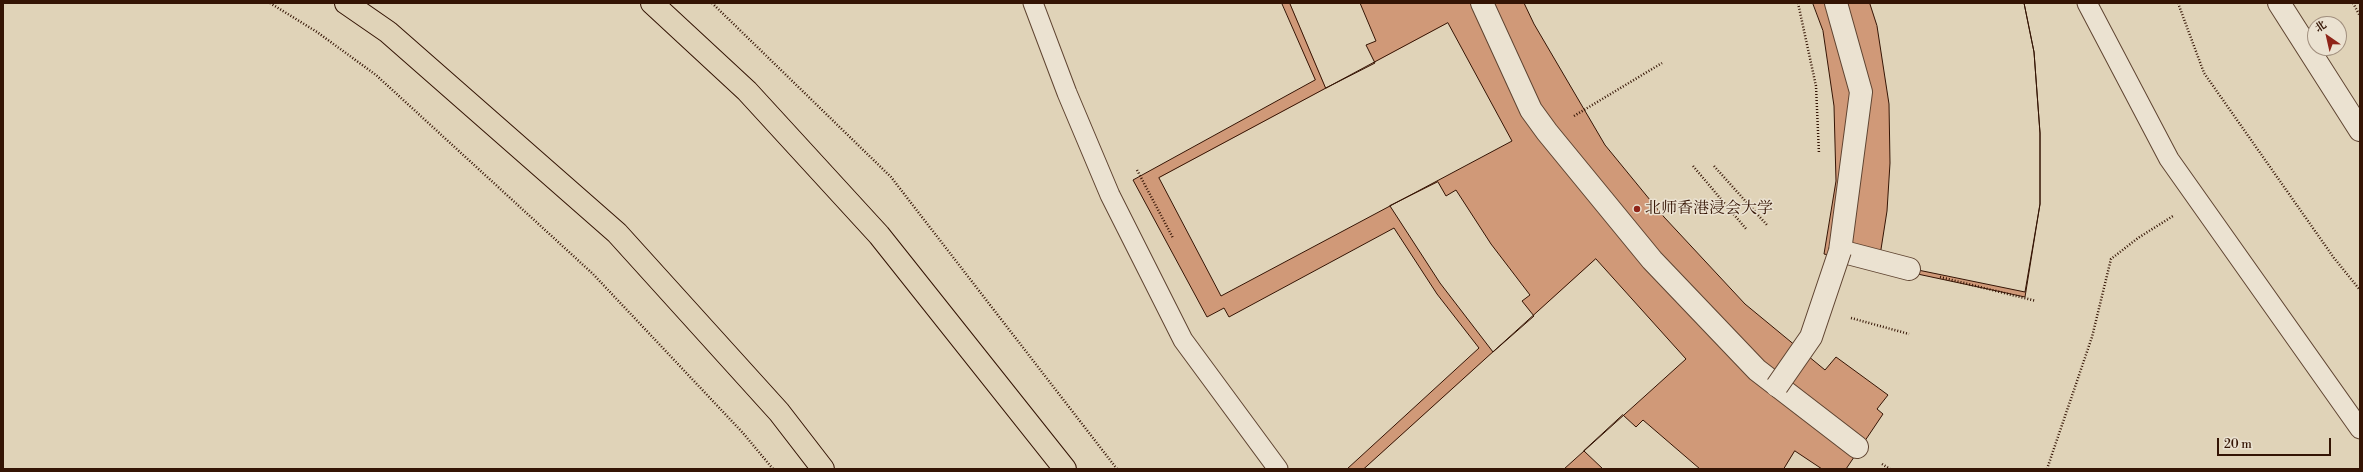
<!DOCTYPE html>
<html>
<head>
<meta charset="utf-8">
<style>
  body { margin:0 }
  #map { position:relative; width:2363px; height:472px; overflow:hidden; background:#e0d3b8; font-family:"Libre Bodoni","Noto Serif SC",serif }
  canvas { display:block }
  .frame { position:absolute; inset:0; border:4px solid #341404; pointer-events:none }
  .north { position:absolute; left:2307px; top:16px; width:40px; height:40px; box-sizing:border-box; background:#ebe2d1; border:1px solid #a2907f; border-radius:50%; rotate:326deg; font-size:11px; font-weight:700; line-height:16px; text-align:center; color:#341404 }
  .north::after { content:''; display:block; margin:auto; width:14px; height:18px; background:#8f2418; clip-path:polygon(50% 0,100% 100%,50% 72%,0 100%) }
  .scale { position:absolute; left:2217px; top:438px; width:114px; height:18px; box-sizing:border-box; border:2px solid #341404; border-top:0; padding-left:5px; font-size:12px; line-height:14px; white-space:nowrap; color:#341404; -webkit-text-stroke:3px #ebe2d1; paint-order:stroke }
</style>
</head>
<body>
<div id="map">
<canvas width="2363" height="472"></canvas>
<div class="frame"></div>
<div class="north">北</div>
<div class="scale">20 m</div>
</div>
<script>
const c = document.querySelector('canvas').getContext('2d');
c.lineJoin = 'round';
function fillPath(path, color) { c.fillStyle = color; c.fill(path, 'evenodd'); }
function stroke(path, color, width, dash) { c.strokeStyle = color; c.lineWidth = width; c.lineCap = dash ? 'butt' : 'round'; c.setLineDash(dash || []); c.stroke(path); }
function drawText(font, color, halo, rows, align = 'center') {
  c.font = font + ' "Libre Bodoni","Noto Serif SC",serif'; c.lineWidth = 3; c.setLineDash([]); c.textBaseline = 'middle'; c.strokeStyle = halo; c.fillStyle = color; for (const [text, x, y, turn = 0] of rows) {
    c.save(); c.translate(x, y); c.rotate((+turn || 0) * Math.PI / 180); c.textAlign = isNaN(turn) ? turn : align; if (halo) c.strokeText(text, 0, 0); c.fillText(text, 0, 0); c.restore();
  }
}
const building = new Path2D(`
  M1282,3h242l10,21 71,121 59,72 81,87 80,66 11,-13 52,38 -11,14 6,5 -37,55h-499l132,-121 -42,-54 -43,-66 -165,89 -5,-9 -17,9 -74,-137 182,-100z
  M1290,3h70l16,38 -10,4 9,18 -49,25z
  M1813,3h211l10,49 6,81v71l-15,93 -201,-43 12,-73 -2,-75 -11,-75z
  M1870,3h154l10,49 6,81v71l-15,88 -146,-30 8,-51 3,-48 -1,-59 -12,-78z
  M1448,23l64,118 -291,155 -62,-118z
  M1438,182l8,14 10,-6 35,54 39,51 -8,6 12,15 -41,36 -53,-69 -50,-77z
  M1596,259l90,100 -122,110h-200z
  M1623,415l13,12 7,-7 57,49h-97l-19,-18z
  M1795,451l27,18h-38z`);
const path = new Path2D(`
  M270,3l47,29 59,43 217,199 150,159 30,36
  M712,3l179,174 226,292
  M1798,3l18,83 3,68
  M2178,3l26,70 130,185 26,32
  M2353,3l7,13
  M1574,116l88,-53
  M1693,166l54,64
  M1714,166l53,59
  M1137,170l36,68
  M1940,277l96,24
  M1851,318l58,16
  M1882,464l8,5
  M2047,469l45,-132 19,-78 27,-21 35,-22`);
const service = new Path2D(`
  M1033,3l34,90 43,102 73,145 95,129
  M2087,3l82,156 191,270`);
const pedestrian = new Path2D(`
  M1482,3l49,107 16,22 105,128 105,110 100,77
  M1836,3l25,89 -21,159 69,18`);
const tertiary = new Path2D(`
  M2279,3l81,127`);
const primary = new Path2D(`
  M346,3l42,29 229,201 162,179 44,57
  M652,3l95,88 132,144 186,234`);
const pedestrianBridge = new Path2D(`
  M1777,386l34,-49 29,-86`);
const markers = [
  [1637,209,4,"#8f2418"]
];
const poiNames = [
  ["北师香港浸会大学",1645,209]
];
fillPath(building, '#d09978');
stroke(building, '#341404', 1);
stroke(service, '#5f4431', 21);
stroke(pedestrian, '#5f4431', 24);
stroke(tertiary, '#5f4431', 24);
stroke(primary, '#341404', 24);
stroke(path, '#341404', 2.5, [1, 2]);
stroke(service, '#ebe2d1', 19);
stroke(pedestrian, '#ebe2d1', 22);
stroke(tertiary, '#ebe2d1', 22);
stroke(primary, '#e0d3b8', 22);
stroke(pedestrianBridge, '#5f4431', 24, []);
stroke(pedestrianBridge, '#ebe2d1', 22);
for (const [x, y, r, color] of markers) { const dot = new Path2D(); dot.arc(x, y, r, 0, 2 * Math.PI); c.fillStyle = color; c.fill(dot); stroke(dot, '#ebe2d1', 1.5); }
drawText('16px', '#341404', '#ebe2d1', poiNames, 'left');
</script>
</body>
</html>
